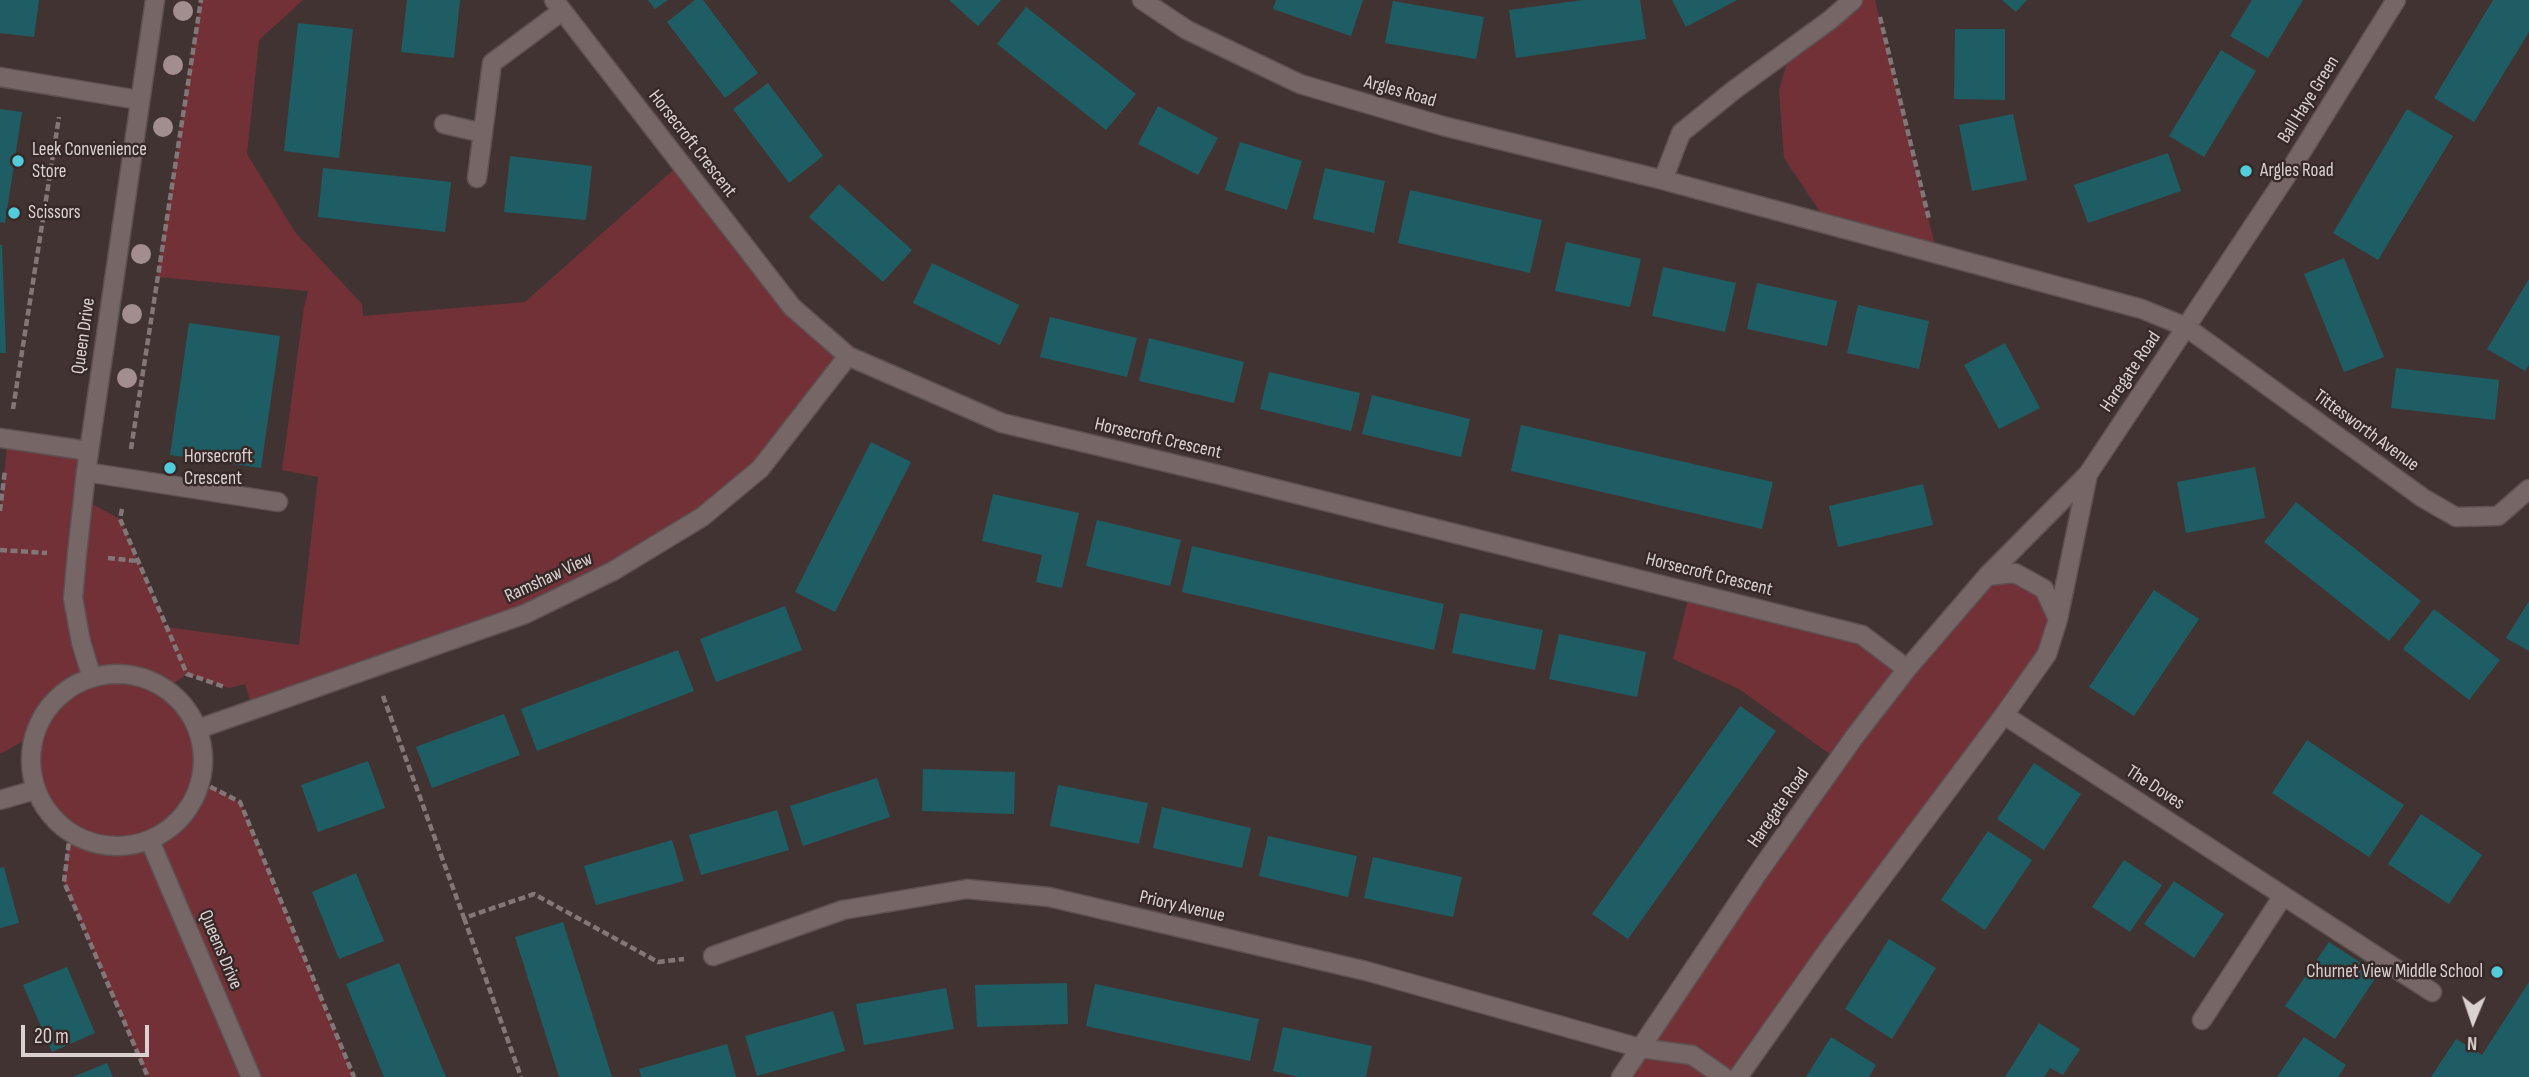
<!DOCTYPE html>
<html>
<head>
<meta charset="utf-8">
<style>
  body { margin:0 }
  #map { position:relative; width:2529px; height:1077px; overflow:hidden; background:#423333; font-family:"Sofia Sans Condensed",sans-serif }
  canvas { display:block }
  .north { position:absolute; left:2438px; top:986px; width:70px; height:70px; -webkit-text-stroke:5px #382929; paint-order:stroke; rotate:182deg; font-size:19px; font-weight:700; line-height:28px; text-align:center; color:#dbd1d1 }
  .north::after { content:''; display:block; margin:auto; width:24px; height:32px; background:#dbd1d1; clip-path:polygon(50% 0,100% 100%,50% 72%,0 100%) }
  .scale { position:absolute; left:21px; top:1025px; width:128px; height:32px; box-sizing:border-box; border:4px solid #dbd1d1; border-top:0; padding-left:9px; font-size:21px; line-height:24px; white-space:nowrap; color:#dbd1d1; -webkit-text-stroke:5px #382929; paint-order:stroke }
</style>
</head>
<body>
<div id="map">
<canvas width="2529" height="1077"></canvas>
<div class="north">N</div>
<div class="scale">20 m</div>
</div>
<script>
const c = document.querySelector('canvas').getContext('2d');
c.lineJoin = 'round';
function fillPath(path, color) { c.fillStyle = color; c.fill(path, 'evenodd'); }
function stroke(path, color, width, dash) { c.strokeStyle = color; c.lineWidth = width; c.lineCap = dash ? 'butt' : 'round'; c.setLineDash(dash || []); c.stroke(path); }
function drawText(font, color, halo, rows, align = 'center') {
  c.font = font + ' "Sofia Sans Condensed",sans-serif'; c.lineWidth = 5; c.setLineDash([]); c.textBaseline = 'middle'; c.strokeStyle = halo; c.fillStyle = color; for (const [text, x, y, turn = 0] of rows) {
    c.save(); c.translate(x, y); c.rotate((+turn || 0) * Math.PI / 180); c.textAlign = isNaN(turn) ? turn : align; if (halo) c.strokeText(text, 0, 0); c.fillText(text, 0, 0); c.restore();
  }
}
const green = new Path2D(`
  M201,0h102l-44,40 -12,114 48,78 67,72 1,12 162,-14 155,-138 112,143 56,49 -88,113 -147,102 -360,139 -8,-26 -16,4 -42,-14 -20,14c5,7 14,13 19,20 16,23 18,46 15,74l39,20 114,275h-206l-84,-195 5,-49c-35,-32 -41,-51 -35,-98l-34,19v-243l8,-72 81,12 -6,48 37,20 46,108 133,18 19,-168 -36,-7 22,-163 4,-16 -151,-14z
  M1853,0h22l62,254 -108,-29 -45,-67 -5,-68 12,-41z
  M1987,576l57,13 14,30 -11,35 -309,423h-117l217,-317 -99,-71 -66,-30 17,-67 172,43 45,34z`);
const building = new Path2D(`
  M0,0h39l-5,37 -34,-4z
  M407,0h53l-6,58 -53,-6z
  M648,0h20l-13,9z
  M695,0h8l55,73 -33,25 -58,-76z
  M949,0h52l-23,26z
  M1276,0h87l-12,36 -78,-27z
  M1583,0h57l6,39 -130,19 -7,-48z
  M1672,0h65l-51,27z
  M2002,0h25l-11,12z
  M2252,0h51l-35,58 -38,-22z
  M2493,0h36v32l-55,90 -40,-24z
  M1393,1l91,16 -8,42 -91,-16z
  M1026,7l110,87 -30,36 -109,-86z
  M298,23l55,6 -14,129 -55,-7z
  M1955,29h50v71l-51,-1z
  M2221,50l35,21 -52,86 -35,-21z
  M768,83l55,73 -34,27 -56,-74z
  M1158,106l60,32 -20,37 -60,-31z
  M0,109l22,3 -17,111 -5,-1z
  M2407,109l46,27 -75,124 -45,-27z
  M2013,114l14,66 -55,11 -13,-66z
  M1240,142l62,19 -15,49 -62,-20z
  M2168,153l13,38 -93,32 -14,-38z
  M510,156l82,10 -6,54 -82,-8z
  M323,168l128,14 -6,50 -127,-15z
  M1325,168l60,13 -11,52 -61,-14z
  M839,184l73,66 -29,32 -74,-65z
  M1410,190l132,30 -12,53 -132,-30z
  M1566,242l75,17 -11,48 -75,-16z
  M0,245h2l4,108h-6z
  M2344,258l40,99 -40,15 -40,-98z
  M932,263l87,42 -19,40 -87,-42z
  M1663,267l73,16 -11,49 -73,-16z
  M2529,279v86l-4,6 -38,-22z
  M1757,283l80,18 -10,45 -80,-17z
  M1858,305l71,16 -10,48 -72,-16z
  M1050,317l87,21 -10,39 -87,-20z
  M189,323l91,13 -19,132 -91,-13z
  M1149,338l95,24 -10,41 -95,-22z
  M2005,343l35,65 -41,21 -35,-64z
  M2396,368l103,12 -4,40 -104,-12z
  M1269,372l91,21 -9,38 -91,-22z
  M1372,395l98,24 -9,38 -99,-23z
  M1521,425l252,57 -11,47 -251,-58z
  M871,442l40,20 -76,150 -40,-20z
  M2255,467l10,51 -79,15 -9,-51z
  M1923,484l10,41 -95,22 -9,-41z
  M993,494l86,19 -17,75 -26,-6 6,-27 -60,-14z
  M2296,502l125,99 -32,40 -125,-99z
  M1097,520l84,20 -11,46 -84,-20z
  M1192,546l252,58 -10,46 -252,-58z
  M2154,590l45,29 -65,97 -45,-29z
  M2529,601v50l-23,-13z
  M785,606l17,44 -86,32 -16,-43z
  M2434,609l66,51 -31,40 -66,-51z
  M1460,613l83,17 -8,40 -83,-17z
  M1559,634l87,18 -9,45 -88,-18z
  M678,650l16,41 -157,60 -16,-42z
  M1740,706l36,25 -148,208 -36,-25z
  M504,714l16,41 -88,33 -16,-41z
  M2307,740l97,65 -35,52 -97,-64z
  M368,761l17,47 -67,24 -17,-47z
  M2034,763l47,31 -37,56 -47,-31z
  M923,769l92,3 -1,42 -92,-3z
  M877,778l13,39 -87,29 -13,-40z
  M1058,785l90,18 -9,41 -89,-18z
  M1162,807l89,21 -9,40 -89,-20z
  M777,810l12,40 -88,25 -12,-40z
  M2421,814l61,41 -33,49 -61,-40z
  M1988,831l44,29 -47,70 -44,-30z
  M1268,836l89,20 -9,41 -89,-21z
  M672,840l12,41 -88,24 -12,-39z
  M1373,857l89,20 -9,40 -89,-19z
  M2124,860l38,25 -32,47 -38,-25z
  M4,867l15,56 -19,5v-60z
  M356,873l28,68 -45,18 -27,-67z
  M2174,881l50,33 -30,44 -50,-34z
  M563,922l49,155h-53l-44,-140z
  M1889,939l47,29 -44,71 -47,-30z
  M2329,942l49,32 -43,65 -50,-33z
  M399,963l23,57 24,57h-62l-38,-93z
  M67,967l28,66 -43,19 -29,-67z
  M2529,982v95h-98l25,-38 26,16z
  M1067,983l1,41 -91,3 -2,-42z
  M1095,984l164,35 -9,42 -164,-35z
  M946,988l8,41 -90,16 -8,-41z
  M833,1011l12,40 -88,25 -12,-40z
  M2039,1023l41,26 -17,26 -13,-7 -6,9h-39z
  M1283,1027l89,19 -6,31h-67l-26,-6z
  M1831,1037l45,28 -7,12h-63z
  M2304,1037l42,28 -8,12h-61z
  M727,1044l9,33h-95l-2,-8z
  M107,1063l6,14h-40z`);
const path = new Path2D(`
  M1880,17l49,202
  M13,409l46,-292
  M131,449l70,-449
  M122,509l-2,10 67,155 38,13
  M0,511l5,-41
  M0,550l47,3
  M108,558l29,3
  M383,696l81,222 70,-24 124,68 26,-3
  M201,782l39,20 114,275
  M70,833l-6,49 84,195
  M464,918l57,159`);
const service = new Path2D(`
  M0,77l139,23
  M0,438l89,13
  M86,472l192,30`);
const minor = new Path2D(`
  M554,0l238,307 56,49 154,67 218,52 642,160 45,34
  M1142,0l45,30 113,54 143,42 220,54 479,129 44,18 237,171 33,19 42,-1 31,-27
  M444,124l39,9
  M477,178l15,-115 70,-52
  M1663,180l18,-47 53,-43 96,-70 23,-20
  M1987,576l28,-3 29,16 14,30
  M31 760a86 86 0 1 1 172 0a86 86 0 1 1-172 0Z
  M92,678l-11,-36 -8,-44 4,-44 9,-82 69,-472
  M2004,715l428,277
  M198,729l327,-115 88,-43 89,-54 58,-48 88,-113
  M0,800l35,-10
  M150,841l101,236
  M713,956l130,-46 124,-21 82,8 317,74 274,77 52,7 32,22
  M2202,1020l81,-124
  M1621,1077l139,-207 95,-134 52,-67 80,-93 101,-102 98,-147
  M1738,1077l92,-130 174,-232 43,-61 11,-35 30,-145`);
const tertiary = new Path2D(`
  M2186,327l103,-155 107,-172`);
const trees = [
  [183,11],
  [173,65],
  [163,127],
  [141,254],
  [132,314],
  [127,378]
];
const markers = [
  [18,161,7,"#52cbda"],
  [2246,171,7,"#52cbda"],
  [14,213,7,"#52cbda"],
  [170,468,7,"#52cbda"],
  [2497,972,7,"#52cbda"]
];
const streetNames = [
  ["Argles Road",1400,92,16],
  ["Ball Haye Green",2309,100,-58],
  ["Horsecroft Crescent",692,144,52],
  ["Queen Drive",84,336,-82],
  ["Haregate Road",2131,372,-56],
  ["Tittesworth Avenue",2366,431,36],
  ["Horsecroft Crescent",1158,439,13],
  ["Horsecroft Crescent",1709,575,14],
  ["Ramshaw View",549,578,-25],
  ["The Doves",2155,788,33],
  ["Haregate Road",1779,808,-55],
  ["Priory Avenue",1182,907,13],
  ["Queens Drive",220,950,67]
];
const poiNames = [
  ["Leek Convenience",32,150],
  ["Store",32,172],
  ["Argles Road",2260,171],
  ["Scissors",28,213],
  ["Horsecroft",184,457],
  ["Crescent",184,479],
  ["Churnet View Middle School",2483,972,"right"]
];
fillPath(green, '#723137');
fillPath(building, '#1f5d64');
stroke(service, '#5e5152', 21);
stroke(minor, '#5e5152', 21);
stroke(tertiary, '#5e5152', 21);
stroke(path, '#837676', 4.5, [7, 3.5]);
stroke(service, '#766', 18);
stroke(minor, '#766', 18);
stroke(tertiary, '#766', 18);
c.fillStyle = '#a28e8f';
for (const [x, y] of trees) { c.beginPath(); c.arc(x, y, 10, 0, 2 * Math.PI); c.fill(); }
for (const [x, y, r, color] of markers) { const dot = new Path2D(); dot.arc(x, y, r, 0, 2 * Math.PI); c.fillStyle = color; c.fill(dot); stroke(dot, '#382929', 2.5); }
drawText('19px', '#dbd1d1', '#382929', streetNames);
drawText('19px', '#dbd1d1', '#382929', poiNames, 'left');
</script>
</body>
</html>
